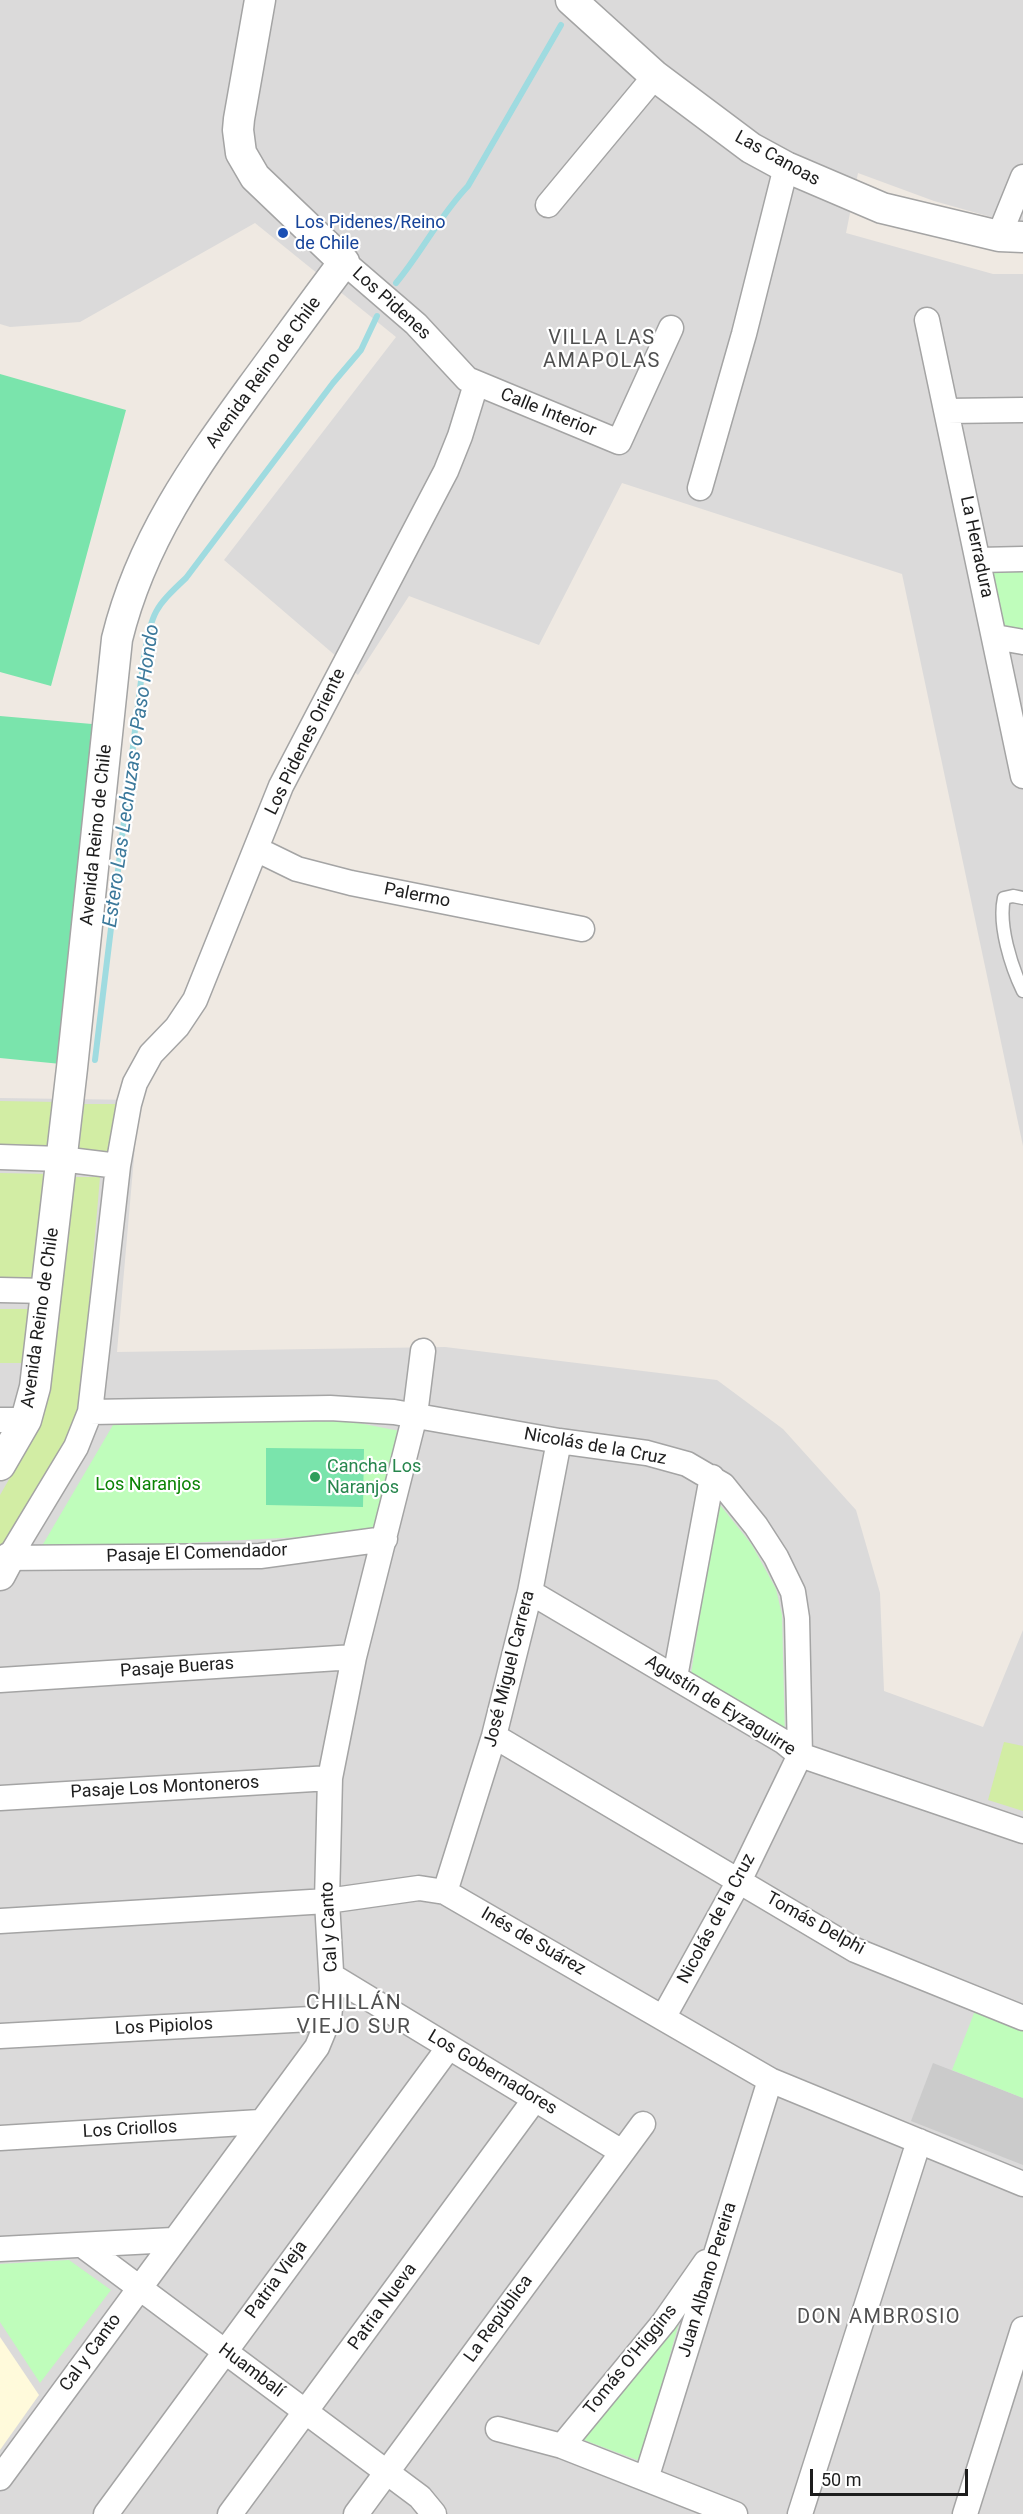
<!DOCTYPE html>
<html>
<head>
<meta charset="utf-8">
<style>
  body { margin:0 }
  #map { position:relative; width:1023px; height:2514px; overflow:hidden; background:#efe9e2; font-family:Roboto,sans-serif }
  canvas { display:block }
  .scale { position:absolute; left:810px; top:2469px; width:158px; height:27px; box-sizing:border-box; border:3px solid #1d1d1d; border-top:0; padding-left:8px; font-size:18px; line-height:21px; white-space:nowrap; color:#1d1d1d; -webkit-text-stroke:4px #fff; paint-order:stroke }
</style>
</head>
<body>
<div id="map">
<canvas width="1023" height="2514"></canvas>
<div class="scale">50 m</div>
</div>
<script>
const c = document.querySelector('canvas').getContext('2d');
c.lineJoin = 'round';
function fillPath(path, color) { c.fillStyle = color; c.fill(path, 'evenodd'); }
function stroke(path, color, width, dash) { c.strokeStyle = color; c.lineWidth = width; c.lineCap = dash ? 'butt' : 'round'; c.setLineDash(dash || []); c.stroke(path); }
function drawText(font, color, halo, rows, align = 'center') {
  c.font = font + ' Roboto,sans-serif'; c.lineWidth = 4.5; c.setLineDash([]); c.textBaseline = 'middle'; c.strokeStyle = halo; c.fillStyle = color; for (const [text, x, y, turn = 0] of rows) {
    c.save(); c.translate(x, y); c.rotate((+turn || 0) * Math.PI / 180); c.textAlign = isNaN(turn) ? turn : align; if (halo) c.strokeText(text, 0, 0); c.fillText(text, 0, 0); c.restore();
  }
}
const residential = new Path2D(`
  M0,0h1023v226l-89,-25 -76,-28 -12,60 147,41h30v872l-121,-572 -280,-91 -83,162 -130,-49 -51,79 -134,-115 172,-223 -141,-114 -175,99 -70,5 -10,-3z
  M0,1098l139,2 -22,252 328,-5 272,33 66,49 73,81 24,83 4,98 99,36 40,-97v884h-1023z`);
const education = new Path2D(`
  M0,2337l39,58 -39,55z`);
const religious = new Path2D(`
  M933,2063l90,35v67l-112,-44z`);
const grass = new Path2D(`
  M0,1101l56,1 -5,52 -51,-2z
  M84,1104h37l-9,54 -34,-2z
  M0,1173l48,1 -12,109 -36,-1z
  M68,1177h32l-20,233 -6,26 -69,108h-5v-49l37,-64 9,-25z
  M0,1309h31l-5,54h-26z
  M1004,1742l19,4v65l-35,-11z`);
const park = new Path2D(`
  M1023,571v59l-20,-4 -11,-54z
  M348,1421l52,10 -26,102 -335,18 74,-126z
  M717,1501l35,44 24,44 6,26 3,124 -95,-58z
  M976,2008l47,19v71l-71,-28z
  M69,2260l42,30 -71,93 -40,-61v-58z
  M690,2284l-50,177 -67,-25z`);
const pitch = new Path2D(`
  M0,374l126,36 -75,276 -51,-14z
  M0,716l92,8 -31,340 -61,-6z
  M266,1448l98,1 -1,58 -97,-2z`);
const stream = new Path2D(`
  M396,283c26,-31 44,-68 72,-97l93,-161
  M95,1060l49,-404c9,-45 9,-47 42,-78l147,-195 28,-33 16,-34`);
const service = new Path2D(`
  M1023,898l-10,-2 -9,2c-6,27 7,68 19,93`);
const minor = new Path2D(`
  M548,205l107,-129
  M999,236l24,-59
  M344,262l72,62 51,55 152,63 52,-114
  M927,320l96,456
  M947,411l76,-1
  M700,488l44,-154 42,-167
  M979,560l44,-1
  M995,637l28,5
  M256,849l41,20 54,14 231,46
  M0,1157l61,2 57,7
  M0,1290l47,1
  M90,1412l240,-4 64,4 165,29 88,12 40,11 36,21 33,41 20,31 17,35 4,26 3,137 -61,126 -76,137
  M0,1420h26
  M0,1558l260,-2 125,-17
  M9,1558l67,-111 14,-35 28,-246 11,-62 6,-21 16,-29 26,-27 18,-27 86,-214 165,-315 14,-35 16,-52
  M530,1592l254,150 16,13 223,76
  M675,1677l37,-200
  M0,1680l354,-23
  M494,1736l361,214 168,68
  M0,1798l330,-20
  M445,1892l49,-156 36,-144 29,-151
  M0,1921l327,-20 92,-13 26,4 325,188 253,104
  M332,1976l290,176
  M0,2036l329,-18
  M0,2138l260,-16
  M82,2245l338,252 14,17
  M0,2249l173,-9
  M498,2429l64,17 173,68
  M562,2446l102,-124 42,-60
  M0,2478l317,-431 12,-29 3,-29 -5,-88 3,-123 24,-121 61,-242 8,-64
  M646,2479l124,-399
  M106,2514l343,-467
  M230,2514l305,-415
  M356,2514l287,-390
  M800,2514l119,-373
  M965,2514l58,-185`);
const tertiary = new Path2D(`
  M571,0l84,76 96,72 35,19 96,41 117,28 24,1
  M0,1465l26,-45 9,-33 37,-319 45,-429c24,-98 77,-172 135,-252 31,-42 61,-84 92,-125l-89,-85 -14,-24 -3,-23 1,-11 21,-119
  M0,1575l9,-17`);
const markers = [
  [283,233,6,"#1a4fb4"],
  [315,1477,6,"#2e9e5b"]
];
const streetNames = [
  ["Las Canoas",777,159,29],
  ["Los Pidenes",391,304,42],
  ["Avenida Reino de Chile",264,373,-54],
  ["Calle Interior",548,413,22],
  ["La Herradura",976,547,78],
  ["Los Pidenes Oriente",306,742,-64],
  ["Avenida Reino de Chile",97,835,-84],
  ["Palermo",417,896,11],
  ["Avenida Reino de Chile",41,1318,-82],
  ["Nicolás de la Cruz",595,1447,10],
  ["Pasaje El Comendador",197,1554,-2],
  ["Pasaje Bueras",177,1668,-4],
  ["José Miguel Carrera",510,1669,-76],
  ["Agustín de Eyzaguirre",720,1706,32],
  ["Pasaje Los Montoneros",165,1788,-3],
  ["Nicolás de la Cruz",717,1919,-62],
  ["Tomás Delphi",815,1924,29],
  ["Cal y Canto",330,1927,-93],
  ["Inés de Suárez",533,1942,30],
  ["Los Pipiolos",164,2027,-3],
  ["Los Gobernadores",492,2073,31],
  ["Los Criollos",130,2130,-3],
  ["Patria Vieja",277,2280,-54],
  ["Juan Albano Pereira",708,2280,-73],
  ["Patria Nueva",383,2307,-54],
  ["La República",499,2319,-54],
  ["Cal y Canto",91,2353,-54],
  ["Tomás O'Higgins",631,2360,-51],
  ["Huambalí",251,2371,37]
];
const transitNames = [
  ["Los Pidenes/Reino",295,223],
  ["de Chile",295,244]
];
const leisureNames = [
  ["Cancha Los",327,1467],
  ["Naranjos",327,1488]
];
const parkNames = [
  ["Los Naranjos",148,1485]
];
const neighbourhoodNames = [
  ["VILLA LAS",602,339],
  ["AMAPOLAS",602,362],
  ["DON AMBROSIO",879,2318]
];
const waterNames = [
  ["Estero Las Lechuzas o Paso Hondo",132,776,-82]
];
const quarterNames = [
  ["CHILLÁN",354,2004],
  ["VIEJO SUR",354,2028]
];
fillPath(residential, '#dbdada');
fillPath(education, '#fffadb');
fillPath(religious, '#cbcbcb');
fillPath(grass, '#d2eda4');
fillPath(park, '#bffdbb');
fillPath(pitch, '#7ae4ac');
stroke(stream, '#9fdbe0', 6);
stroke(service, '#a4a4a4', 15);
stroke(minor, '#a4a4a4', 27);
stroke(tertiary, '#a4a4a4', 33);
stroke(service, '#fff', 12);
stroke(minor, '#fff', 24);
stroke(tertiary, '#fff', 30);
for (const [x, y, r, color] of markers) { const dot = new Path2D(); dot.arc(x, y, r, 0, 2 * Math.PI); c.fillStyle = color; c.fill(dot); stroke(dot, '#fff', 2); }
drawText('18px', '#1d1d1d', '#fff', streetNames);
drawText('18px', '#164399', '#fff', transitNames, 'left');
drawText('18px', '#27864d', '#fff', leisureNames, 'left');
drawText('18px', '#0b8304', '#fff', parkNames);
c.letterSpacing = '1.5px';
drawText('20px', '#505050', '#fff', neighbourhoodNames);
c.letterSpacing = '0px';
drawText('italic 20px', '#3c799b', '#fff', waterNames);
c.letterSpacing = '1.5px';
drawText('21px', '#505050', '#fff', quarterNames);
c.letterSpacing = '0px';
</script>
</body>
</html>
